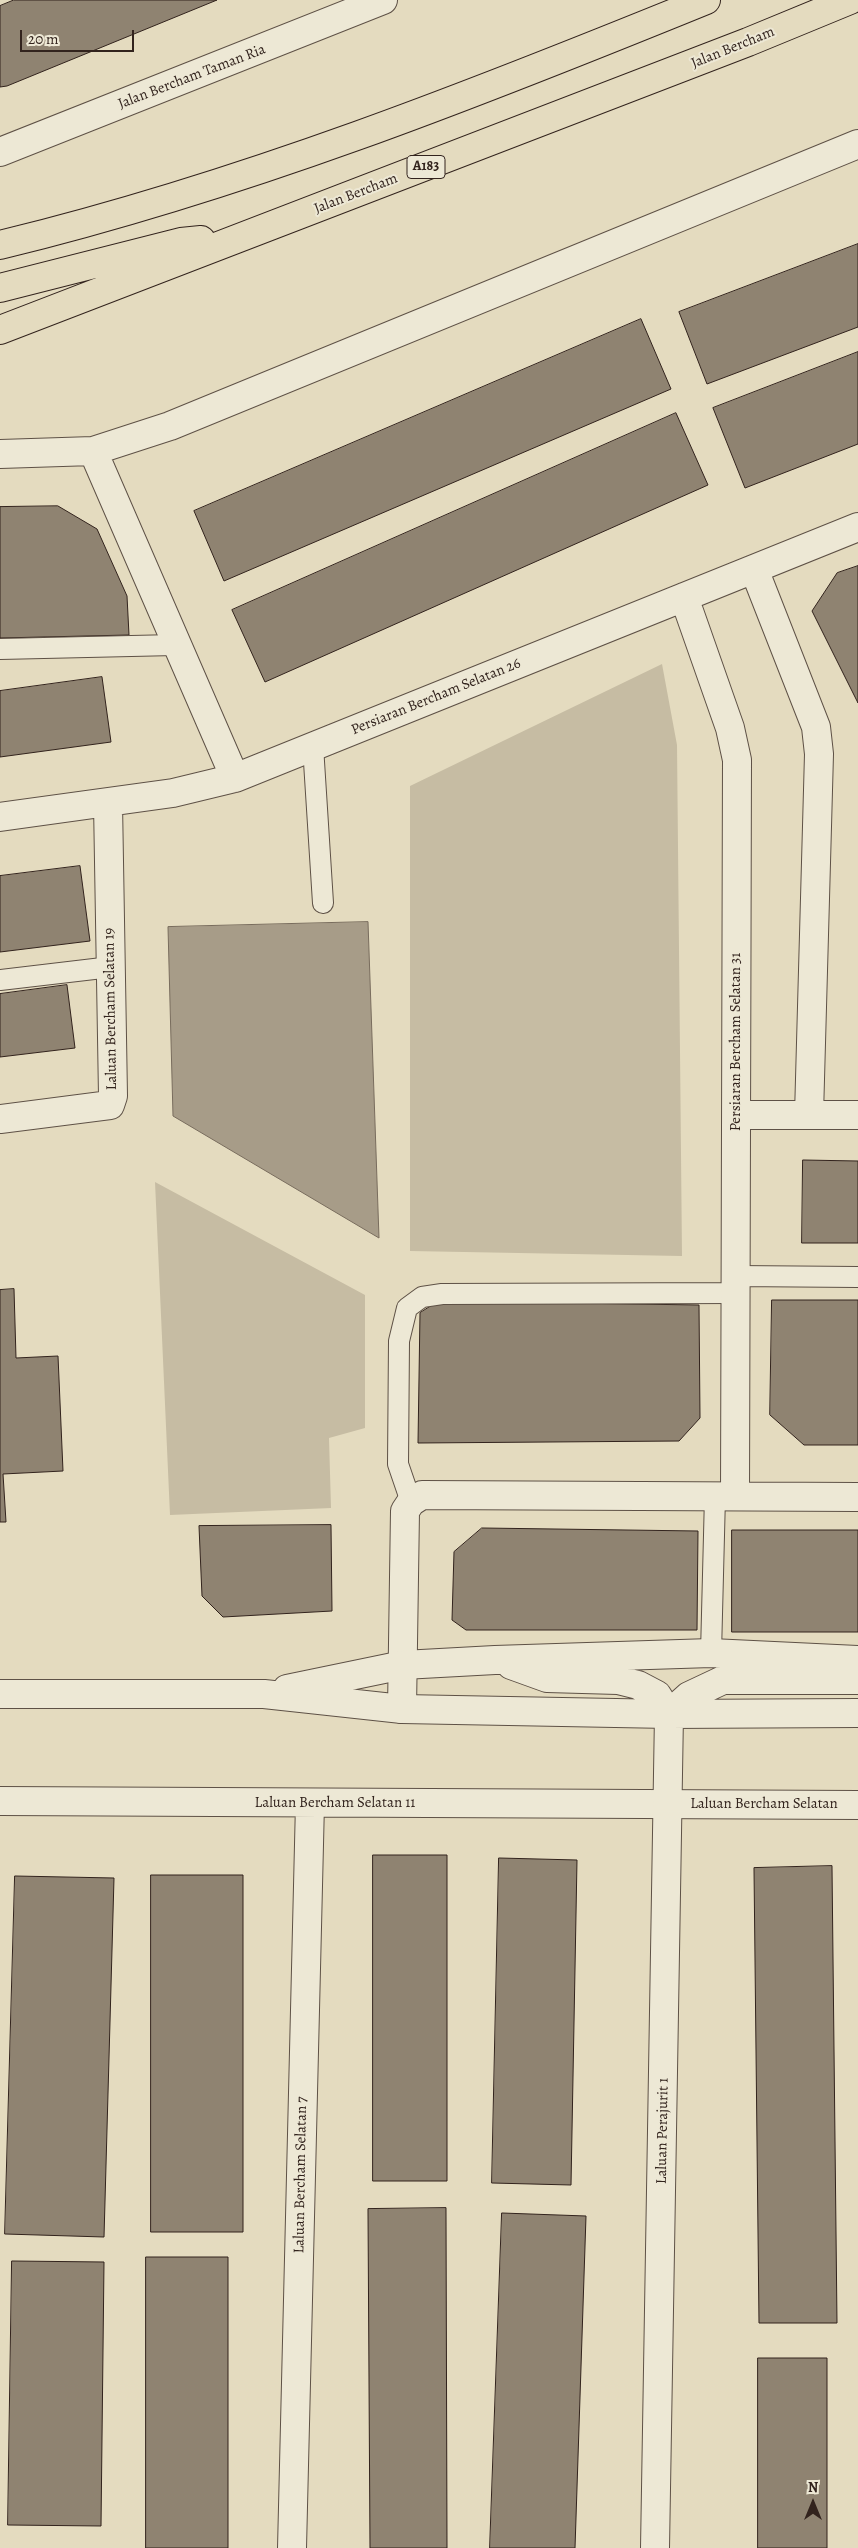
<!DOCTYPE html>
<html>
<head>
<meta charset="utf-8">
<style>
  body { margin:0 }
  #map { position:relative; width:858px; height:2548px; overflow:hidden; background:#e4dbbf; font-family:Alegreya,serif }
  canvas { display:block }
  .north { position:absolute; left:788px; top:2478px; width:50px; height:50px; -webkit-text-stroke:4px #ede8d5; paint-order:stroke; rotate:0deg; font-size:14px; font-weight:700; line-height:20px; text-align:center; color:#32231d }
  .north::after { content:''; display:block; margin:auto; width:18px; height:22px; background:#32231d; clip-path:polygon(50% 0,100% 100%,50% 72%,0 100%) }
  .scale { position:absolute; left:20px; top:30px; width:114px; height:22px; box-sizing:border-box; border:2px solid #32231d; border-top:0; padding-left:6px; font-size:15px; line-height:18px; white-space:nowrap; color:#32231d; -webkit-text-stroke:4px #ede8d5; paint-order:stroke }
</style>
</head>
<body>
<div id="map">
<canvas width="858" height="2548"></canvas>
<div class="north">N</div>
<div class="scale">20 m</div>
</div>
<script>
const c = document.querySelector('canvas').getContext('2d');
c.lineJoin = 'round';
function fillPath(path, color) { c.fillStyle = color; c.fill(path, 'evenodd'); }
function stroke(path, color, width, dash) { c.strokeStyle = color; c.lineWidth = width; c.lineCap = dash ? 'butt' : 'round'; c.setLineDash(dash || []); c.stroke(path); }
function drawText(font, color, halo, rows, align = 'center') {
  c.font = font + ' Alegreya,serif'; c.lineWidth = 4; c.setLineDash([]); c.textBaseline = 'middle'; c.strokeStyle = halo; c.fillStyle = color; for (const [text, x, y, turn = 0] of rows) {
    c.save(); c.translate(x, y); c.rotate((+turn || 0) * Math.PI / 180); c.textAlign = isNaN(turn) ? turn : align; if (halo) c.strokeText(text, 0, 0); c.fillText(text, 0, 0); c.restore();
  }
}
const green = new Path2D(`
  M662,664l15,81 5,511 -272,-5v-465z
  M155,1182l210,113v133l-36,10 2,70 -161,7z`);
const water = new Path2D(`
  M368,922l11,316 -206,-122 -5,-189z`);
const building = new Path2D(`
  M14,0h203l-210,86 -7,1v-81z
  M858,244v83l-151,57 -28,-72z
  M641,319l30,70 -447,192 -30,-70z
  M858,352v92l-113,44 -32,-80z
  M676,413l32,72 -443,197 -33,-72z
  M58,506l39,23 30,67 2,39 -129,3v-131z
  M858,566v137l-46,-92 25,-38z
  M102,677l9,65 -111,15v-66z
  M80,866l10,75 -90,11v-76z
  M67,985l8,63 -75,9v-63z
  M803,1160l55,1v82h-56z
  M14,1289l2,69 42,-2 5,115 -60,3 3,48h-6v-232z
  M772,1300h86v145h-54l-34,-30z
  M439,1301l260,4 1,113 -21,23 -261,2 2,-130z
  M331,1525l1,86 -109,6 -21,-21 -3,-70z
  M482,1528l216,3 -1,99h-231l-14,-10 2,-68z
  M732,1530h126v102h-126z
  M373,1855h74v326h-74z
  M499,1858l78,2 -6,325 -79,-2z
  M832,1866l5,457h-78l-5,-455z
  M151,1875h92v357h-92z
  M15,1876l99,2 -10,359 -99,-3z
  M446,2208l1,340h-77l-2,-339z
  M502,2213l84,3 -11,332h-85z
  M146,2257h82v291h-82z
  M12,2261l92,1 -3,264 -93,-1z
  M758,2358h69v190h-69z`);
const service = new Path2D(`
  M0,649l175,-4
  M313,746l10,157
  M0,980l111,-13
  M735,1276l123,1
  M411,1502l-13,-38 1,-123 8,-33 15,-11 20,-3 293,-1
  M711,1653l4,-157`);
const minor = new Path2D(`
  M0,152l383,-152
  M93,451l142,327
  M0,454l93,-3 77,-25 688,-282
  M754,569l62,158 3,27 -10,361
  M684,597l46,131 7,32 -2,736
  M0,817l173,-24 62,-15 623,-251
  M736,1115h122
  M0,1119l110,-14 3,-9 -5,-293
  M402,1709l3,-198 6,-9 11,-7 436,2
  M0,1801l858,4
  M292,2548l18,-745`);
const tertiary = new Path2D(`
  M511,1665l36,13 71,2 20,5 19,10 12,19
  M287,1689l116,-24 92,-5 216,-7 147,7
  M0,1694h264l138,15 267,5 189,-1
  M669,1714l20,-18 34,-16h135
  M655,2548l14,-834`);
const primary = new Path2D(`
  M0,245c243,-59 475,-151 706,-245
  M0,288l181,-46 20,-2
  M0,330l748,-288 102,-42`);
const shields = [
  [426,167,38]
];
const shieldNames = [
  ["A183",426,167]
];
const streetNames = [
  ["Jalan Bercham",733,48,-22],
  ["Jalan Bercham Taman Ria",192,77,-21],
  ["Jalan Bercham",356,194,-21],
  ["Persiaran Bercham Selatan 26",436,697,-22],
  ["Laluan Bercham Selatan 19",111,1009,-91],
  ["Persiaran Bercham Selatan 31",736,1042,-90],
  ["Laluan Bercham Selatan 11",335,1803],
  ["Laluan Bercham Selatan",764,1804],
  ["Laluan Perajurit 1",663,2131,-89],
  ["Laluan Bercham Selatan 7",301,2175,-89]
];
fillPath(green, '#c6bca3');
fillPath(water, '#a79c88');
stroke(water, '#786c5d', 1);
fillPath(building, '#8f8371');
stroke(building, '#32231d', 1);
stroke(service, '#5e5146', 22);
stroke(minor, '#5e5146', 30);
stroke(tertiary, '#5e5146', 30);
stroke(primary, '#32231d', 30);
stroke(service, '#ede8d5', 20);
stroke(minor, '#ede8d5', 28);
stroke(tertiary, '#ede8d5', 28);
stroke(primary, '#e4dbbf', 28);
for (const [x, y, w] of shields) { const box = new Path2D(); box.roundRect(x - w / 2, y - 11.5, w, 23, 4); c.fillStyle = '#ede8d5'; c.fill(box); stroke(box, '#32231d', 1); }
drawText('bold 14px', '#32231d', null, shieldNames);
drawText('15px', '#32231d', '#ede8d5', streetNames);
</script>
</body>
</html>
